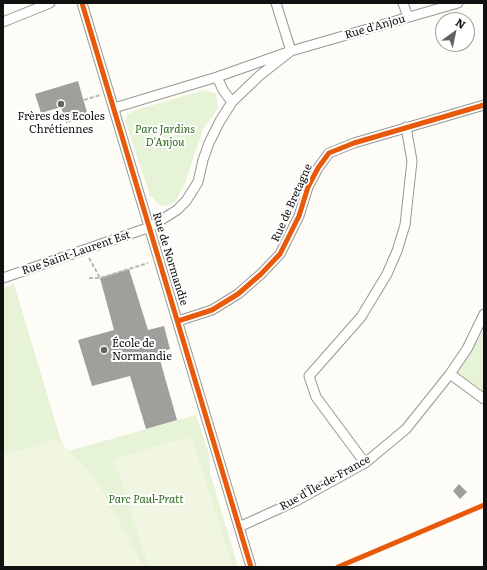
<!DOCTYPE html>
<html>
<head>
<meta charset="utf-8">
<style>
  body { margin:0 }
  #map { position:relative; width:487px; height:570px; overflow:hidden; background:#fdfcf7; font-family:Literata,serif }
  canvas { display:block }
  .frame { position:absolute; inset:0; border:4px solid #111; pointer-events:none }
  .north { position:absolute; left:435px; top:12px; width:40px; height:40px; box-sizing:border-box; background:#fff; border:1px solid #a0a0a0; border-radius:50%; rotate:33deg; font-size:11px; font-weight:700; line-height:16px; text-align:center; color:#111 }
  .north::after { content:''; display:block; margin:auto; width:14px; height:18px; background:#646362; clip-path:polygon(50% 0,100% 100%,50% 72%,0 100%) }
</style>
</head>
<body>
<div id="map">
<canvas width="487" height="570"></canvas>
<div class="frame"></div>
<div class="north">N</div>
</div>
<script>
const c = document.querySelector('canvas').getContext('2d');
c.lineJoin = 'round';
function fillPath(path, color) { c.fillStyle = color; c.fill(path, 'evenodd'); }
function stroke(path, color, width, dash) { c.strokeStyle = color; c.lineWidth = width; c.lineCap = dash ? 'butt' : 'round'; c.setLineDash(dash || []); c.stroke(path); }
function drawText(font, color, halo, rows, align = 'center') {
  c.font = font + ' Literata,serif'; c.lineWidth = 4; c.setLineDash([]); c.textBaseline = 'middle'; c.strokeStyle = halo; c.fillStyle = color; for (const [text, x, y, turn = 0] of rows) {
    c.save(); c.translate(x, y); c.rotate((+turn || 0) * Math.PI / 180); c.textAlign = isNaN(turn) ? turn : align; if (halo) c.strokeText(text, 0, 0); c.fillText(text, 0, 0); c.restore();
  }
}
const green = new Path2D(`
  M204,90l12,4 2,15 -14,19 -10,27 -8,26 -10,20 -9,5 -8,-1 -9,-10 -25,-74 3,-7 8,-4z
  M14,284l48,160 7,7 127,-36 13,39 1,19 28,94h-235v-279z
  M484,330v64l-28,-19z`);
const pitch = new Path2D(`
  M191,436l42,131h-84l-35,-108z
  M56,439l36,34 19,33 32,61h-140v-112z`);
const building = new Path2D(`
  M78,81l10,35 -22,7 -5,-16 -20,6 -6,-19z
  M129,269l19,61 16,-4 6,23 -12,4 19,67 -31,9 -16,-53 -38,10 -14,-46 36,-10 -14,-52z
  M459,484l8,8 -7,7 -7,-8z`);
const path = new Path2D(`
  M84,100l16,-5
  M89,258l11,20
  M89,278h11l48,-15`);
const street = new Path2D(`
  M82,3l169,564
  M276,3l15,48
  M403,3l5,14
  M3,22l47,-19
  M217,77l6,13 9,12
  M114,108l103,-31 74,-26 167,-48
  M3,278l147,-51 27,-17 9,-9 7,-11 5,-8 5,-22 6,-17 11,-22 12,-19 27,-26 32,-25
  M178,321l34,-11 26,-16 23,-20 19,-20 19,-38 9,-29 10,-19 11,-15 25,-10 130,-38
  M450,374l34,25
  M365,463l-49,-66 -7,-21 52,-59 26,-43 10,-23 8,-26 7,-64 -6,-34
  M239,527l57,-26 69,-38 41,-34 44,-55 17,-25 17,-35`);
const cycleway = new Path2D(`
  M82,3l169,564
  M178,321l34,-11 26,-16 23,-20 19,-20 19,-38 9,-29 10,-19 11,-15 25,-10 130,-38
  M338,567l146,-62`);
const markers = [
  [61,104,4,"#646362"],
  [104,350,4,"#646362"]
];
const streetNames = [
  ["Rue d'Anjou",375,27,-16],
  ["Rue de Bretagne",292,203,-66],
  ["Rue Saint-Laurent Est",76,253,-19],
  ["Rue de Normandie",170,259,73],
  ["Rue d'Île-de-France",325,483,-29]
];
const poiNames = [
  ["Frères des Ecoles",61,117],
  ["Chrétiennes",61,130],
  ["École de",112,344,"left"],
  ["Normandie",112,357,"left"]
];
const parkNames = [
  ["Parc Jardins",165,130],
  ["D'Anjou",165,143],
  ["Parc Paul-Pratt",146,500]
];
fillPath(green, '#e7f3d7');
fillPath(pitch, '#f0f6e1');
fillPath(building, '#a19f9c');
stroke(street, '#979795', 11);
stroke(path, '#b9b9b8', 2, [4, 2]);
stroke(street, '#fffffe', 9);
stroke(cycleway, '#e8590c', 5);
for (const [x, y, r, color] of markers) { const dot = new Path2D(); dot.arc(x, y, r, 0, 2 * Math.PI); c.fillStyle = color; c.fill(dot); stroke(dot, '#fff', 1.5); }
drawText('11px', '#111', '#fff', streetNames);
drawText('11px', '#111', '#fff', poiNames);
drawText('italic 11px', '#2f6b1f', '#fff', parkNames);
</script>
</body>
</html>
